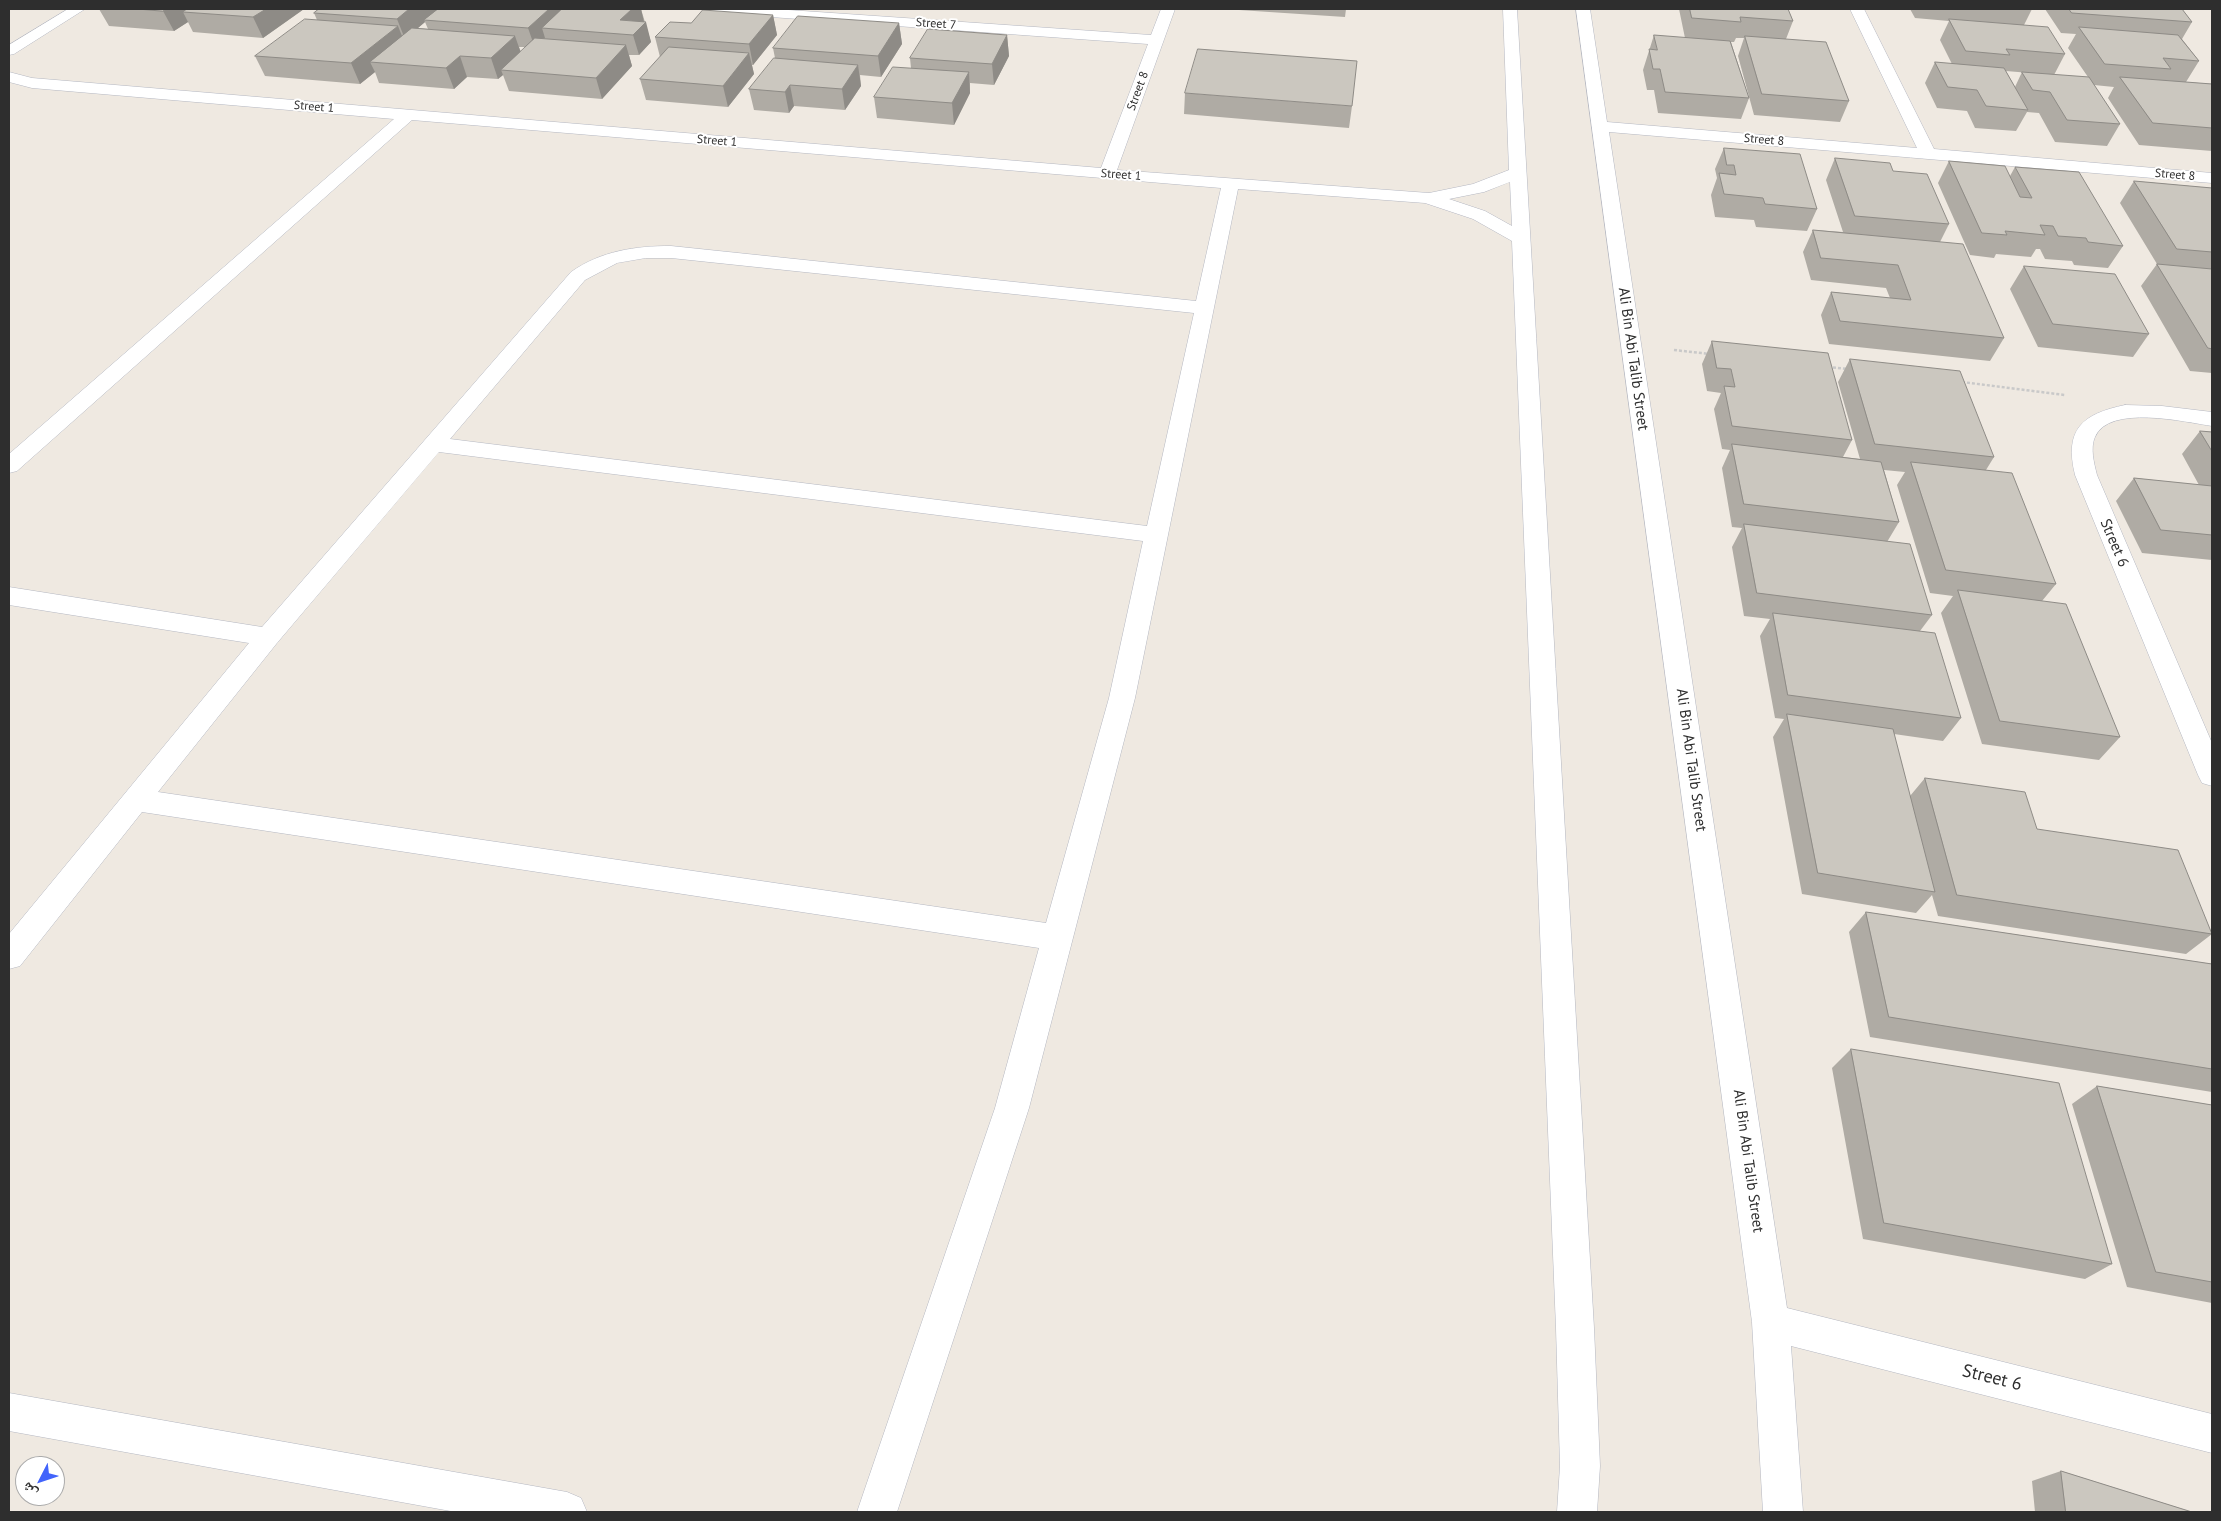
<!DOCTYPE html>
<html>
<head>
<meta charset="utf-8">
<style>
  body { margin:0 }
  #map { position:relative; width:2221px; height:1521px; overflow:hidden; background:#efe9e1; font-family:"PT Sans","Noto Naskh Arabic",sans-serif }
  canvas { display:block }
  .frame { position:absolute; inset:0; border:10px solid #2e2e2e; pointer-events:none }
  .north { position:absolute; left:15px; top:1456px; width:50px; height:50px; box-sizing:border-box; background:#fff; border:1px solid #ababab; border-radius:50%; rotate:229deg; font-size:14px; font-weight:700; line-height:20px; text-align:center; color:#2e2e2e }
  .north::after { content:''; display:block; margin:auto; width:18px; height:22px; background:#4264fb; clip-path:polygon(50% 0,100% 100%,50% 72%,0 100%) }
</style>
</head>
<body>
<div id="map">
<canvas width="2221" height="1521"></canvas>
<div class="frame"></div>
<div class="north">ش</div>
</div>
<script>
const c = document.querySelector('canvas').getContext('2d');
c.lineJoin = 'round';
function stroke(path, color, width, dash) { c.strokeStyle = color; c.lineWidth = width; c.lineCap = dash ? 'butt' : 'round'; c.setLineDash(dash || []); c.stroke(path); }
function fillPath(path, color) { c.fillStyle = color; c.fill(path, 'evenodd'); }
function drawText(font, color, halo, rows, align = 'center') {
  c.font = font + ' "PT Sans",sans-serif'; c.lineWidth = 4; c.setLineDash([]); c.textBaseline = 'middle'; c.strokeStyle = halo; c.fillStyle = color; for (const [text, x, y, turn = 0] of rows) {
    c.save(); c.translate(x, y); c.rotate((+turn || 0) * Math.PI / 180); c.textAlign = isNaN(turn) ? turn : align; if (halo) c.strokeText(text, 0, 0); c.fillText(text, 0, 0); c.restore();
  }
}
const path = new Path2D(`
  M1674,350l36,4
  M1828,367l21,2
  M1962,382l103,13`);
const minor = new Path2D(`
  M68,9h17l-71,45 -5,1v-10z
  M708,9h66l377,26 10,-26h14l-58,161 312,23 44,-9 36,-14 -6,-161h14l77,1319 6,138 -3,46h-40l3,-46 -4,-138 -44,-1087 -39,-22 -48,-16 -187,-14 -103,509 -106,410 -132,404h-40l138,-404 44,-160 -897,-136 -122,154 -11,3v-35l240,-291 -240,-38v-18l253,40 309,-355c30,-21 64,-26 100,-26l525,55 25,-113 -809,-68 -395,351 -8,2v-19l385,-335 -362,-31 -23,-6v-10l23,6 1069,90 47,-124 -433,-31zM1510,182l2,44 -27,-15 -36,-12 35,-7zM646,258h25l523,55 -47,213 -697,-87 135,-159 32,-17zM439,452l704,89 -34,157 -63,225 -888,-131 119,-149z
  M1576,9h14l17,113 310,26 -67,-139h14l70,140 278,24v10l-603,-51 178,1176 425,106v39l-421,-107 12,166h-40l-11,-190z
  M2125,405l37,1 50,6v14c-27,-4 -103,-22 -117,11 -5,11 -1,26 2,38l115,268v43l-10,-3 -4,-8 -123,-300c-11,-46 7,-61 50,-70z
  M9,1393l558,99 14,6 6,14h-131l-447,-81z`);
const wall = new Path2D(`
  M99,9h205l-41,29 -70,-6 -5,-10 -14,9 -65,-5z
  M319,9h241l1,1 1,-1h79l10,33 -12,13h-10l3,11 -30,33 -93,-8 -6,-16 -5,4 -31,-2 -13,12 -75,-6 -4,-11 -15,12 -95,-8 -10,-20 62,-36 -3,-7zM425,22l3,7 -10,-1zM519,47h6l-4,5z
  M1064,9h21l-1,1z
  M1224,9h122l-1,8z
  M1679,9h109l5,12 -7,18 63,62 -9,21 -86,-7 -16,-59 6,-18h-8l-2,4h-3l18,56 -8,21 -83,-6 -4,-23h-7l-4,-20 11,-35 31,3z
  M1910,9h122l-8,16 41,29 -11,21 34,2 -20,-29 8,-14 -15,-1 -16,-24h137l10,13 -10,17 17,22 -13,21 26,2v67l-73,-6 -31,-47 6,-11 -20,-2 26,39 -13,22 -52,-4 -16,-29 -12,-1 -11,19 -41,-3 -8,-17 -30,-3 -12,-25 10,-21 17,2 -12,-24 9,-19 -34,-3zM2006,71l48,4 -32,-3 -7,15z
  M773,15l4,20 -24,30h-1l2,9 -26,33 -82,-7 -6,-21 20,-22 -5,-20 36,-14z
  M899,23l3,21 -21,33 -21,-2 1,11 -16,24 -51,-4 -5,7 -35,-3 -5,-21 26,-31 -2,-10z
  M1007,35l2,21 -15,29 -24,-2v10l-16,32 -77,-7 -3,-21 37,-29 -1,-10z
  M1185,93l167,13 -3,22 -165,-14z
  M1724,148l93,61 -10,22 -51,-4 -2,-7 -39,-3 -4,-22 6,-17 -2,-9z
  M1835,158l58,13 56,53 -9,18 64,96 -14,23 -161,-17 -8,-29 10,-23 59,6 -4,-10 -75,-8 -8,-28 10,-22 30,2 -17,-52z
  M1949,161l61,15 5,-9 108,79 -15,22 -34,-3 -2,-4 -27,-2 -5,-10h-4l-5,8 -35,-3 -2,4 -24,-3 -32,-72z
  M2134,181l78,7v185l-22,-2 -49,-85 16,-22 -37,-61z
  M2024,266l125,68 -16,23 -95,-10 -28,-58z
  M1712,341l140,99 -9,17 17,2 -22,-77 12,-23 144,98 -8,13 70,114 -14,17 78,136 -21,23 -117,-16 -41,-131 12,-17 -23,-3 -33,-108 8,-13 -21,-2 15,52 -12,20 45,73 -12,16 41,87 -18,23 -49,-7 16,62 15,-18 112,51 175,105 -26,20 -248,-38 -6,-21 -16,18 -114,-19 -29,-157 11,-18 -9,-1 -15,-82 10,-17 -26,-3 -12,-69 10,-19 -10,-1 -10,-59 8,-18 -8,-1 -8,-40 7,-16 -14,-2 -5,-27z
  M2200,431l12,1v128l-70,-7 -26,-52 18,-23 65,7 -17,-31z
  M1866,912l346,52v128l-342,-55 -21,-105z
  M1851,1049l261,215 -27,15 -222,-40 -31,-171z
  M2097,1086l115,19v198l-85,-16 -55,-183z
  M2061,1471l131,41h-157l-3,-31z`);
const shadedWall = new Path2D(`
  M166,9h41l-24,3 5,10 -14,9 -11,-20z
  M266,9h38l-41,29 -10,-21z
  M409,9h33l-18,11 1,2 -20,17 -8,-20z
  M549,9h11l4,12 -22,7 3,10 -10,10 -7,-20z
  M632,9h9l3,13 -24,-2z
  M773,15l4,20 -24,30 -4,-21z
  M646,22l5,20 -12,13 -6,-20z
  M899,23l3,21 -21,33 -3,-21z
  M398,26l8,20 -36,16 5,10 -15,12 -9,-21z
  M1007,35l2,21 -15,29 -2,-21z
  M515,36l7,20 -21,14 2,5 -5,4 -7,-21z
  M626,45l6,21 -30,33 -6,-21z
  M749,53l5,21 -26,33 -5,-21z
  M460,56l7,21 -13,12 -8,-21z
  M858,65l3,21 -16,24 -3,-21z
  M969,72l1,21 -16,32 -2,-22z
  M790,85l4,21 -5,7 -4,-21z`);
const building = new Path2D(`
  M138,9h28l-3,2z
  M187,9h79l-13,8 -70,-5z
  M319,9h90l-12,10 -83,-6z
  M438,9h111l-21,19 -104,-8z
  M562,9h70l-12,11 26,2 -13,13 -91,-7z
  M1690,9h98l5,12 -53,-4 1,5 -49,-4z
  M2069,9h113l10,13 -120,-9z
  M703,10l70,5 -24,29 -94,-7 15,-15 21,1z
  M798,16l101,7 -21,33 -105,-8z
  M305,19l93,7 -47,37 -96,-7z
  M1949,19l99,8 17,27 -59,-5 4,6 -44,-4z
  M2079,27l99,8 21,26 -36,-3 8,11 -66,-5z
  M412,28l103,8 -24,22 -31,-2 -14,12 -76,-6z
  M928,29l79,6 -15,29 -82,-6z
  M1654,35l76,6 19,57 -84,-6 -5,-23h-7l-4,-20 8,1z
  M1745,36l81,6 23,59 -87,-7z
  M535,38l91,7 -30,33 -95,-8z
  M669,47l80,6 -26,33 -83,-7z
  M1198,49l159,12 -5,45 -167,-13z
  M774,58l84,7 -16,24 -52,-4 -5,7 -36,-3z
  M1935,62l69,6 24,42 -42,-4 -9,-16 -29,-3z
  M893,67l76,5 -17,31 -78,-6z
  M2022,72l67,5 31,47 -53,-4 -17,-28 -17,-2z
  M2120,77l92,7v44l-59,-5z
  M1724,148l76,6 17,55 -52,-5 -2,-6 -39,-4 -5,-21 17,2 -2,-10h-7z
  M1835,158l55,5 3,8 34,3 22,50 -94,-8z
  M1949,161l56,5 15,31 12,1 -17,-31 64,5 44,74 -35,-4 -2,-4 -28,-2 -5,-10 -13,-1 5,10 -40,-4 2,4 -25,-2z
  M2134,181l78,7v64l-35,-3z
  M1813,230l150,14 41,94 -164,-17 -9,-29 80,8 -13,-35 -77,-7z
  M2157,264l55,5v80l-4,-1z
  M2024,266l91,8 34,60 -96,-10z
  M1712,341l116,12 24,87 -120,-14 -8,-40 11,1 -4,-18 -14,-1z
  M1850,359l110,12 34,86 -119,-13z
  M2200,431l12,1v19z
  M1732,444l149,18 18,60 -155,-18z
  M1911,462l101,11 44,111 -110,-14z
  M2134,478l78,8v49l-51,-5z
  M1744,524l166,20 22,71 -175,-22z
  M1958,590l108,14 54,133 -120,-16z
  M1773,613l162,20 26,85 -173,-23z
  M1787,714l106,15 42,163 -117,-19z
  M1925,778l100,14 12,37 141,21 34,84 -255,-39z
  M1866,912l346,52v105l-323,-52z
  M1851,1049l208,34 53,181 -228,-41z
  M2097,1086l115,19v177l-56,-10z
  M2061,1471l131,41h-126z`);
const farStreetnames = [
  ["Street 7",936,24,4],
  ["Street 8",1138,91,-70],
  ["Street 1",314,107,5],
  ["Street 8",1764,140,5],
  ["Street 1",717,141,5],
  ["Street 1",1121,175,4],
  ["Street 8",2175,175,5]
];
const streetNames = [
  ["Ali Bin Abi Talib Street",1633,359,82],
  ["Street 6",2114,543,67],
  ["Ali Bin Abi Talib Street",1691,760,82],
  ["Ali Bin Abi Talib Street",1748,1161,82]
];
const nearStreetnames = [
  ["Street 6",1992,1378,14]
];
stroke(minor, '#b4b7c1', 1);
stroke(path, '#c9c9c9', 2.5, [3, 2]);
fillPath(minor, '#fff');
fillPath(wall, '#afaba4');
fillPath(shadedWall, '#8e8b86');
fillPath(building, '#cbc7bf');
stroke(building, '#8e8b86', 1);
drawText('12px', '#2e2e2e', '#fff', farStreetnames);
drawText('15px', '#2e2e2e', '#fff', streetNames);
drawText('18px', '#2e2e2e', '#fff', nearStreetnames);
</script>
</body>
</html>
